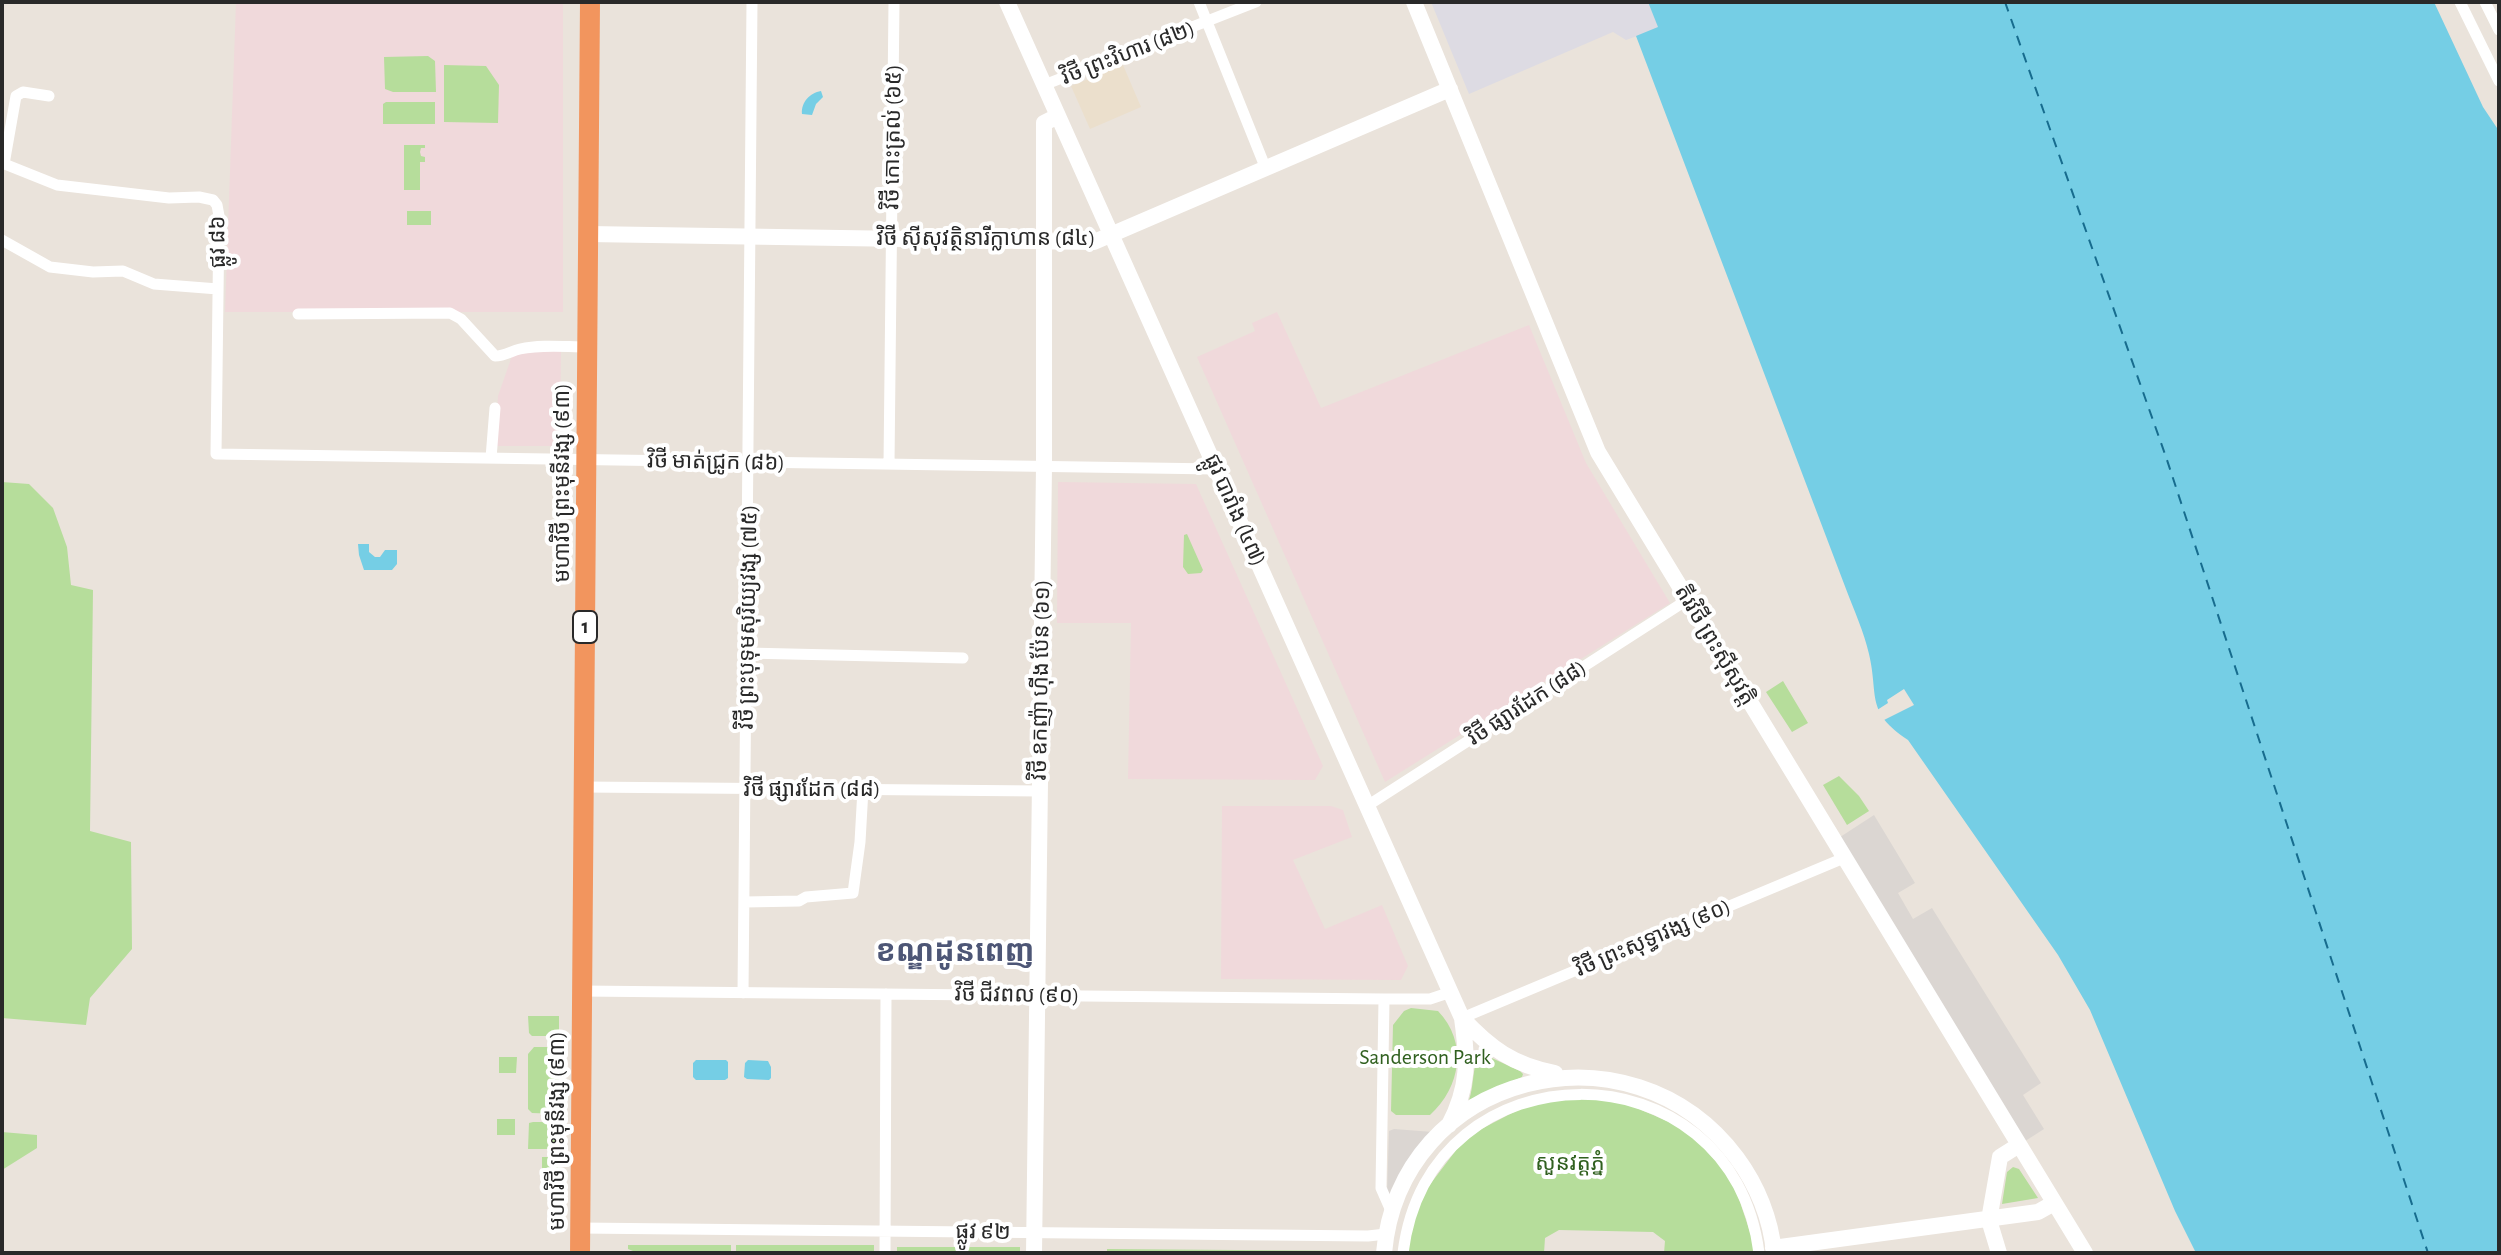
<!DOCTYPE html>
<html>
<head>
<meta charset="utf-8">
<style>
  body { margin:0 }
  #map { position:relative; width:2501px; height:1255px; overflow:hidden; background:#eae3db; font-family:"Alegreya Sans",sans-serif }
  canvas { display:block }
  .frame { position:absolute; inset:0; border:4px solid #292929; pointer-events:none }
</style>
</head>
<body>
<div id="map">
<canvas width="2501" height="1255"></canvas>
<div class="frame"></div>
</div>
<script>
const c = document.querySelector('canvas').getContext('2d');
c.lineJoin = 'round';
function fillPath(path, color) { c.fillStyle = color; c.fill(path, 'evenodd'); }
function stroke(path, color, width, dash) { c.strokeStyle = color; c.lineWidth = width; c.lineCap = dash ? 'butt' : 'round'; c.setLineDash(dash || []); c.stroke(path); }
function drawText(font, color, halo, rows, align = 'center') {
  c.font = font + ' "Alegreya Sans","Noto Sans Khmer",sans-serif'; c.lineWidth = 8; c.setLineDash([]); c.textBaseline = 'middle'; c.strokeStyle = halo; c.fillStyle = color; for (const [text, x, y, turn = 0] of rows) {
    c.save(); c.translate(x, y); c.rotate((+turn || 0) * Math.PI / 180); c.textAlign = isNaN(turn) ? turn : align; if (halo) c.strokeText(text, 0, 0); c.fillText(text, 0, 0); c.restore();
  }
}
const industrial = new Path2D(`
  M1431,2h217l11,26 -33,12 -13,-8 -144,62z`);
const education = new Path2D(`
  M1123,65l18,42 -51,22 -19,-43z`);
const medical = new Path2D(`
  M236,2h327v310h-338z
  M1277,312l44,96 208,-83 57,138 84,140 -285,179 -188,-425 58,-26 -3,-8z
  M561,350l-1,96h-65l3,-50 15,-43z
  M1058,482l138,2 127,282 -8,14 -187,-1 3,-156h-74z
  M1222,806h109l12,4 9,27 -59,23 32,69 57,-24 26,61 -7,14 -180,-1z`);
const green = new Path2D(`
  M428,56l7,5 1,31h-43l-8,-3 -1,-32z
  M444,65l42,1 13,19 -1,38 -54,-1z
  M386,102h49v22h-52v-20z
  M404,145h21v3h-4l-1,4 1,4 4,1v5h-5v28h-16z
  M407,211h24v14h-24z
  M2,482l27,2 24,24 14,39 4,38 22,5 -3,241 41,11 1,107 -42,49 -4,27 -84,-7z
  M1187,534l16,36 -2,3 -13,1 -5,-7 1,-32z
  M1783,681l25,42 -16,9 -26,-40z
  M1839,776l20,20 10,15 -22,14 -24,-40z
  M1411,1008l27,3c30,31 23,76 -8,104h-34l-5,-4 2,-86 11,-14z
  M528,1016h31v20h-27l-3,-3z
  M534,1047h25v67l-27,-1 -4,-4v-55z
  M1483,1054l37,17 3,3 -1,3 -53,23c5,-14 3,-32 10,-45z
  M499,1057h18l-1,16h-17z
  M1613,1098l73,31 46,49 25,75h-93l1,-12 -12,-9 -94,-2 -14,8 -1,15h-139l14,-54 47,-62 69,-36z
  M497,1119h18v16h-18z
  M533,1122h26l-1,27h-30l1,-26z
  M2,1132l35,3v13l-35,22z
  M542,1157h16v29h-16z
  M2013,1167l6,2 19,29 -36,6 5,-32z
  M628,1245h103v8h-93l-10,-4z
  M736,1245h138v8h-138z
  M897,1247h123v6h-123z
  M1107,1249l260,2v2h-260z`);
const plaza = new Path2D(`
  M1874,815l41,68 -17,10 15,26 19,-11 109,175 -18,12 21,34 -25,16 -185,-304z
  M1394,1129l39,3 -23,27 -19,35h-4l2,-63z`);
const water = new Path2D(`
  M1648,2h786l49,105 16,24v1122h-303l-21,-42 -85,-201 -32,-55 -150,-215c-43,-29 -29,-43 -39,-86 -5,-22 -15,-44 -23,-65l-210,-553 22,-9z
  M821,91l2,6 -7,7 -4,11 -10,-1c-1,-12 8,-21 19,-23z
  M358,544h11v8l6,5h5l5,-7h12v14l-5,6h-28l-5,-15z
  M696,1060h30l2,2v16l-3,2h-29l-3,-3v-14z
  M748,1060l20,1 3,6v11l-2,2 -22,-1 -3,-2 1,-14z`);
const pier = new Path2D(`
  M1904,689l10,16 -32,16 -8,-9 14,-9 -1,-3z`);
const ferry = new Path2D(`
  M2005,2l161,455 262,796`);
const street = new Path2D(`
  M1199,2l67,167
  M2460,2l39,79
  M2485,2l14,28
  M1044,85l212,-83
  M2,163l55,22 112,13 30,-1 14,3 4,5 2,11 -3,238 1000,15
  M4,164l12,-68 7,-4 26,4
  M2,240l48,27 43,5 30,-1 31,13 64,5
  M298,314l152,-1 11,6 34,37c10,0 16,-5 25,-7 22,-5 45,-2 67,-2
  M491,458l4,-50
  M889,464l5,-462
  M747,653l216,5
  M584,787l456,4
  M1367,806l320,-206
  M745,902l54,-1 7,-4 47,-4 7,-51 3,-53
  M582,991l802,8h46l21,-7
  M743,993l9,-991
  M1384,999l-3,189 11,25
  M1462,1018l382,-160
  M580,1228l788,8 18,-2
  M885,1253l1,-259
  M1403,1253c26,-211 329,-212 356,0`);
const secondary = new Path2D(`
  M1007,2l455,1016c6,42 7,69 -13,107
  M1414,2l184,450 487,801
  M588,234l506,8 356,-153
  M1462,1018c28,30 51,47 93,55
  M1773,1248l265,-36 16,-9
  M1034,1253l10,-787v-343l14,-7
  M1384,1253c16,-180 246,-238 353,-95 20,27 34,61 37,95
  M1999,1253l-10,-33 11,-63 19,-12`);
const highway = new Path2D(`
  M580,1253l10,-1251`);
const shields = [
  [585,627,24]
];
const shieldNames = [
  ["1",585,627]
];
const streetNames = [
  ["វិថី ព្រះវិហារ (៨២)",1128,53,-21],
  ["វិថី កោះត្រល់ (៦៥)",893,137,-89],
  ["វិថី ស៊ីសុវត្ថិនារីក្លាហាន (៨៤)",986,238],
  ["ផ្លូវ ៨៦",218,242,-91],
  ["វិថី មាត់ជ្រូក (៨៦)",716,462,1],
  ["មហាវិថី ព្រះមុនីវង្ស (៩៣)",562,483,-90],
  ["ផ្លូវ បារាំង (៤៧)",1235,510,66],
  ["វិថី ព្រះបុទុមសុរិយ្យវង្ស (៧៥)",748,617,-89],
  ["តីរវិថី ព្រះស៊ីសុវត្តិ",1715,645,59],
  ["វិថី ឧកញ៉ា ហ៊ីង ប៉ែន (៦១)",1041,680,-89],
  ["វិថី ផ្សារដែក (៨៨)",1527,703,-33],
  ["វិថី ផ្សារដែក (៨៨)",812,789],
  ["វិថី ព្រះសុទ្ធាវង្ស (៩០)",1653,938,-23],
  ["វិថី ជីវពល (៩០)",1017,995,1],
  ["មហាវិថី ព្រះមុនីវង្ស (៩៣)",557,1131,-90],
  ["ផ្លូវ ៩២",983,1232,1]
];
const parkNames = [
  ["Sanderson Park",1425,1057],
  ["សួនវត្ដភ្នំ",1570,1163]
];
const districtNames = [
  ["ខណ្ឌដូនពេញ",955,952]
];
fillPath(industrial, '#dddbe3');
fillPath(education, '#ebdfcc');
fillPath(medical, '#f0d9db');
fillPath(green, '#b6dd9b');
fillPath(plaza, '#dbd6d2');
fillPath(water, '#75cee5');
fillPath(pier, '#eae3db');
stroke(ferry, '#176c8e', 2, [10, 8]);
stroke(street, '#fff', 11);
stroke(secondary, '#fff', 16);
stroke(highway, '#f2955e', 20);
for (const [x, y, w] of shields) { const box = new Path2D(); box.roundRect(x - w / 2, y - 16, w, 32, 6); c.fillStyle = '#fff'; c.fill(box); stroke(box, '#292929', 2); }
drawText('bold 20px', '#292929', null, shieldNames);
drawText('22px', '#292929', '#fff', streetNames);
drawText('22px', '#30601f', '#fff', parkNames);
drawText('bold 30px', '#4d5676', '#fff', districtNames);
</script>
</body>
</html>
